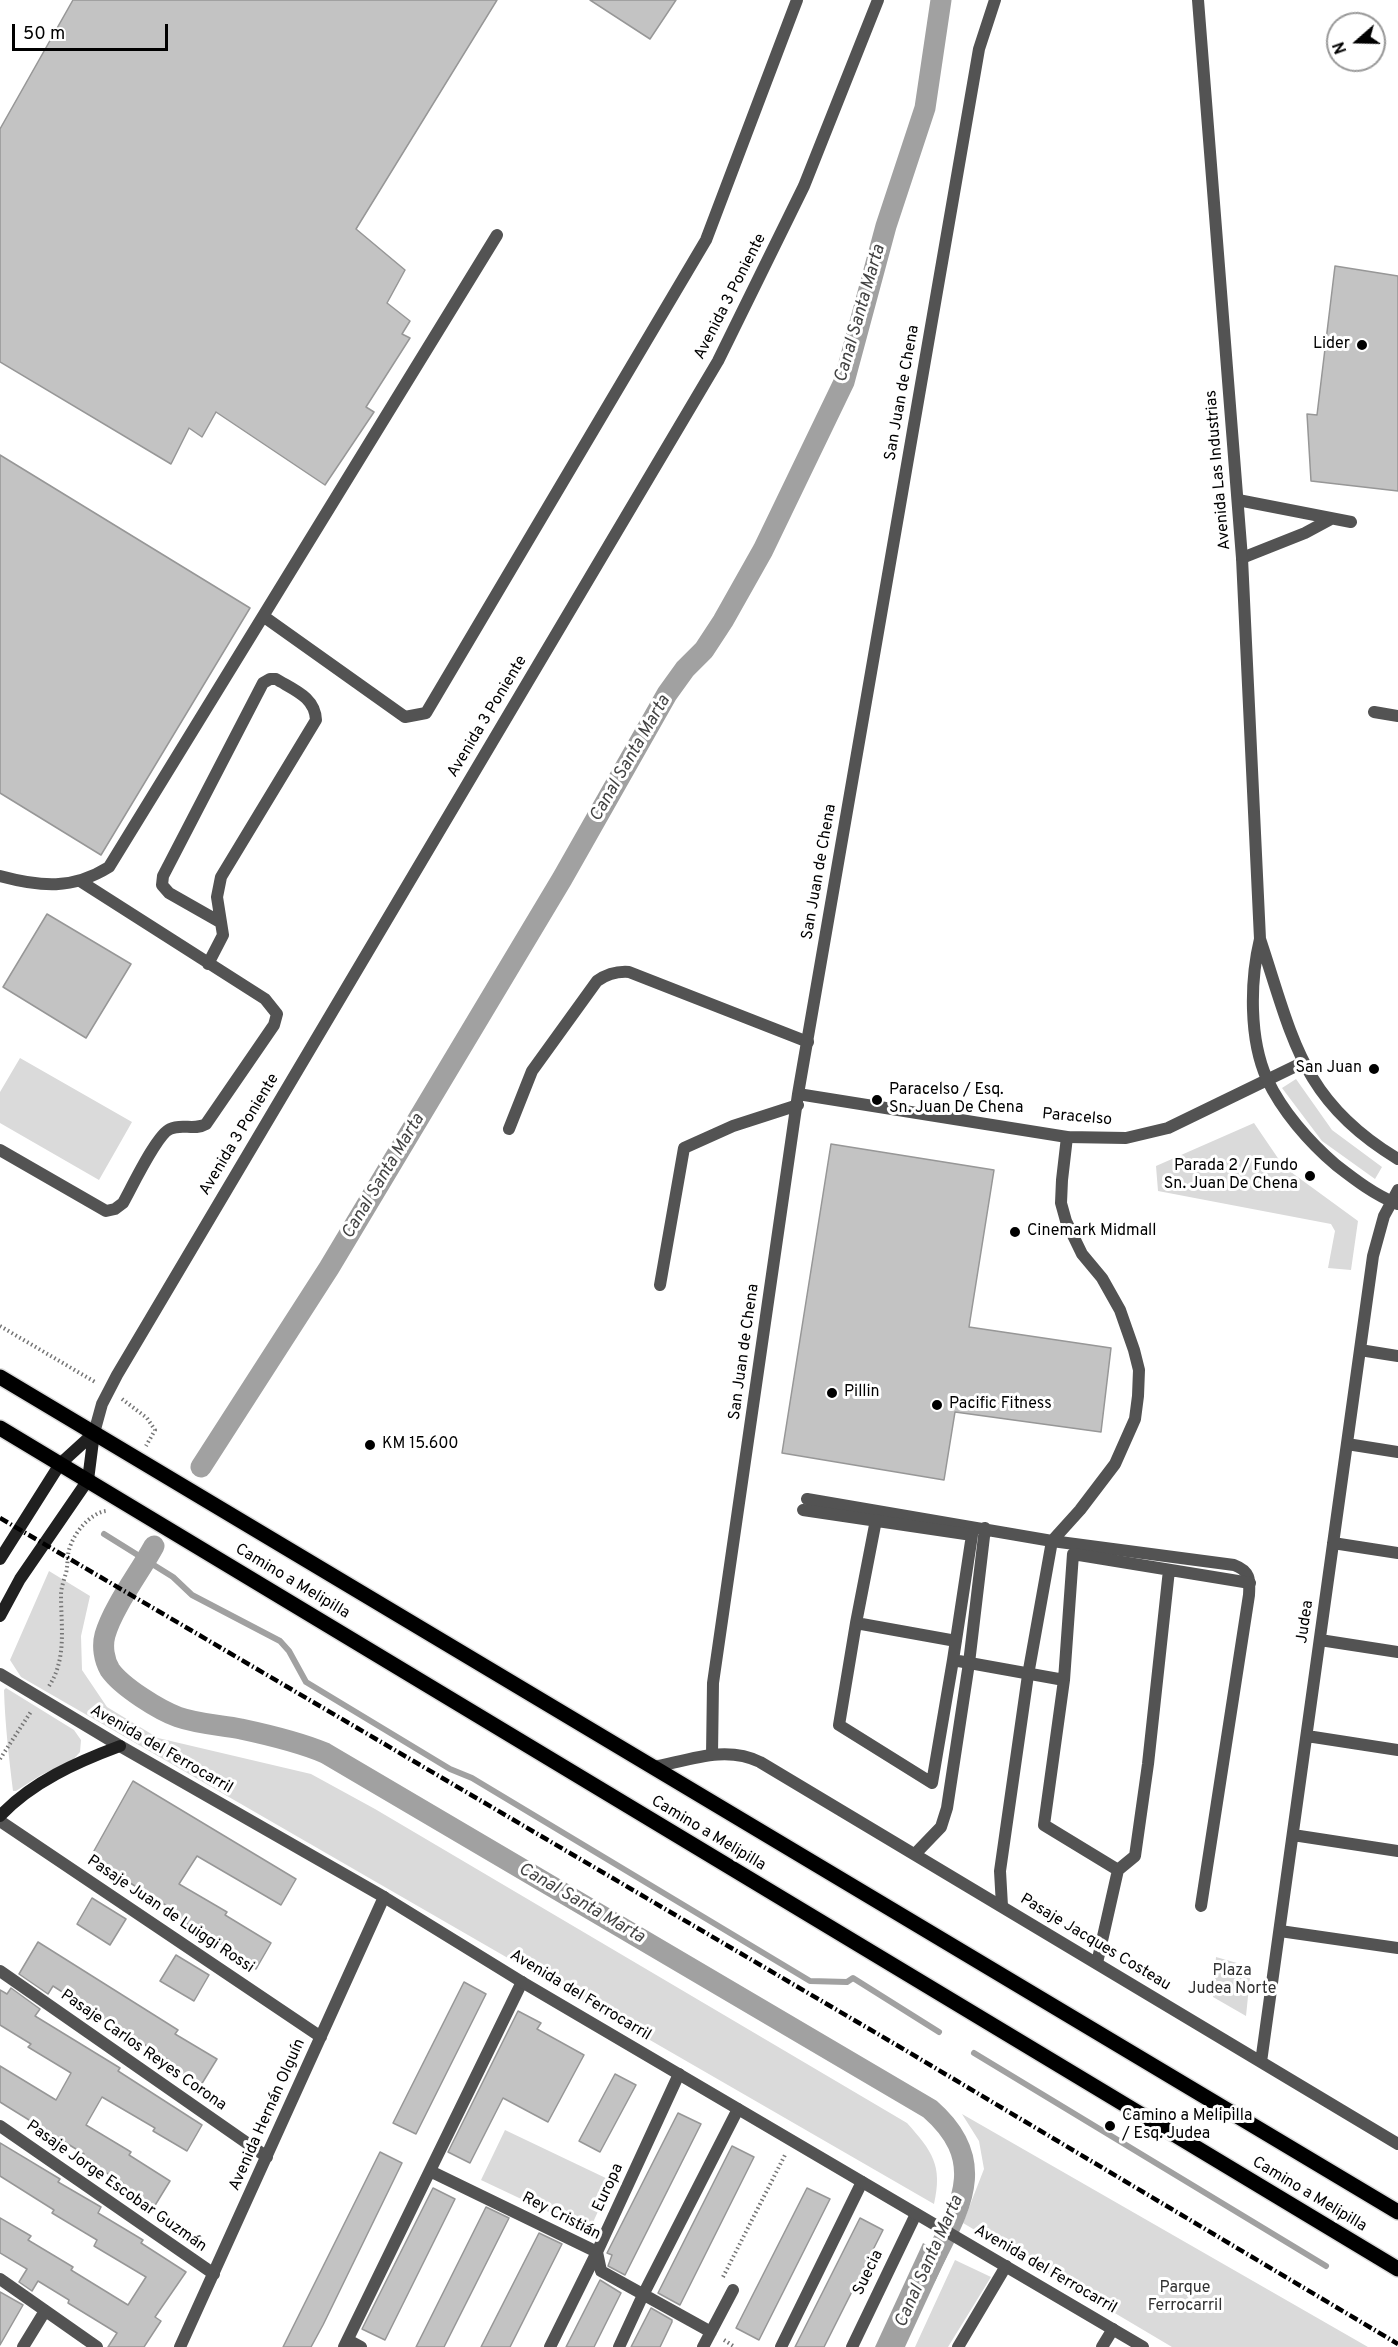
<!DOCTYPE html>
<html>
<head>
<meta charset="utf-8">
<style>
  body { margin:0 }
  #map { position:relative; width:1398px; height:2347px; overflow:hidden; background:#fff; font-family:Overpass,sans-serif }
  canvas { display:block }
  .north { position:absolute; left:1326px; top:12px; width:60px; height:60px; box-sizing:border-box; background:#fff; border:2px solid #999; border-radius:50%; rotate:250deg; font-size:16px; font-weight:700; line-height:24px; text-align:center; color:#000 }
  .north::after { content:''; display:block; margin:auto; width:21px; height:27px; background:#000; clip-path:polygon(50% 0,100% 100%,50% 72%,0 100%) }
  .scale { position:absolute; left:12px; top:24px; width:156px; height:27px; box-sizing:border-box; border:3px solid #000; border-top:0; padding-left:8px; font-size:18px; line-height:21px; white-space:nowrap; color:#000; -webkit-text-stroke:4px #fff; paint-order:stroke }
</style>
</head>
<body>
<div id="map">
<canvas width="1398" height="2347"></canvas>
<div class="north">N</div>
<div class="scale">50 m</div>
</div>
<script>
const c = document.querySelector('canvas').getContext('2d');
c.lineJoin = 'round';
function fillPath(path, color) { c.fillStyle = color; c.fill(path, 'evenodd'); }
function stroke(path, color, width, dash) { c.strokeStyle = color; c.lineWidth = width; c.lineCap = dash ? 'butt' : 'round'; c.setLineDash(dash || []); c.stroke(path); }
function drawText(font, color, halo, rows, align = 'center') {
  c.font = font + ' Overpass,sans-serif'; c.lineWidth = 6; c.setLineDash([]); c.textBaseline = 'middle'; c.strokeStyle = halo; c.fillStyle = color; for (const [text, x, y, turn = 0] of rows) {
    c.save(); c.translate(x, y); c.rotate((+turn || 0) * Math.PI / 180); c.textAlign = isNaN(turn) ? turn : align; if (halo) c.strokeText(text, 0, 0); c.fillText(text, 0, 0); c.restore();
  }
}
const green = new Path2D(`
  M20,1058l112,64 -33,58 -99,-57v-31z
  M1296,1079l36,51 50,37 -7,12 -53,-38 -40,-53z
  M1254,1123l30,44 74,54 -7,49 -23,-2 7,-37 -4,-7 -173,-33 -2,-25z
  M49,1571l41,25 -9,40 1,34 25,37 51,31 153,36 64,35 532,314c25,28 36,42 27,81l-913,-527 -11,-17z
  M6,1688l68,42 7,10 -1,12 -8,9 -31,14 -25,16h-3c-4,-33 -8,-67 -9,-101z
  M1216,1957l35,10 -5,49 -33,-19z
  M962,2114l406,233h-196l-209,-124 21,-54 -5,-28z
  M505,2130l107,51 -23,50 -108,-51z
  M955,2260l36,17 -43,70h-33z`);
const water = new Path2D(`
  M923,2243l24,13 -42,91h-30z`);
const stream = new Path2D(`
  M104,1534l69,43 19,18 88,46 9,10 17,31 144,87 22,9 338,203 37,1 6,-4 86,54
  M974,2053l352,213`);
const canal = new Path2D(`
  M201,1467l128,-199 233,-389 105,-185 18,-25 19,-19 19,-29 40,-71 81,-168 42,-156 39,-118 16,-108
  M154,1546c-14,26 -41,61 -49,89 -3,11 -1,25 5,35 12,17 49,40 68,47 20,7 42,8 63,12 28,6 58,13 84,24l605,356c64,56 25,105 -4,167`);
const building = new Path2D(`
  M73,0h424l-141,229 49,41 -18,33 23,18 -8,13 8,4 -44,69 8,5 -49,73 -109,-73 -14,25 -13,-9 -18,36 -171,-102v-233z
  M590,0h86l-26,39z
  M1335,266l63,10v215l-87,-10 -4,-67 10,1z
  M0,455l250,153 -149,247 -101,-62z
  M47,914l84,50 -45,74 -83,-51z
  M831,1144l163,26 -25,157 142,21 -10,84 -146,-20 -11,68 -162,-27z
  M133,1781l163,98 -15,26 -84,-49 -18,28 48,28 -2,3 46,28 -15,26 -34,-20 2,-3 -46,-28 2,-4 -90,-56z
  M92,1898l34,21 -16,26 -33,-21z
  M38,1942l140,88 -3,4 42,25 -16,26 -33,-20 2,-4 -117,-75 -5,8 -29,-20z
  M176,1955l33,20 -15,26 -34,-20z
  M464,1982l22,12 -70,140 -23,-11z
  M11,1988l29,21 -5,7 85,52 -2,3 84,54 -15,26 -34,-20 2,-3 -53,-31 -16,28 45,27 -2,3 41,26 -16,26 -33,-21 2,-3 -41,-25 2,-4 -84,-52v-36l56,34 15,-27 -43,-26 3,-3 -31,-19v-35l7,4z
  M518,2011l23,12 -4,6 47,26 -36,67 -45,-24 -33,65 -22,-11z
  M615,2074l21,11 -36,67 -21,-11z
  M678,2113l23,11 -76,151 -17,-9 4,-11 -5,-2z
  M0,2143l60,36 -2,3 43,25 -3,6 45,27 -2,3 45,29 -31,45 6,4 -17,26h-36l9,-14 -49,-30 1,-3 -31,-19 -6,10 -13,-9 8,-13 -27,-16v-35l31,18 -3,4 45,27 -2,3 57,35 18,-28 -52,-31 3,-6 -45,-27 2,-3 -54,-34z
  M732,2146l22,11 -74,148 -22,-12z
  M380,2152l22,11 -79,162 -12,22h-28z
  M433,2188l22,11 -70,141 -23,-11z
  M807,2188l23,11 -71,141 -23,-12z
  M486,2207l23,11 -65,129h-28z
  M860,2218l23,12 -59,117h-29z
  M539,2233l23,11 -52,103h-29z
  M600,2280l21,13 -27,54h-28z
  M0,2292l23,13 -23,40z
  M651,2308l21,12v2l-12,25h-29z`);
const path = new Path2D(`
  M0,1326l95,56
  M122,1399l25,19 8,12 -9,16
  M49,1686c18,-27 12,-60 12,-91 0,-7 3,-15 5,-22 2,-8 1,-16 3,-23 4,-16 21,-37 37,-39
  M0,1759l32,-49
  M723,2277l62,-122
  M724,2340l11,7`);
const service = new Path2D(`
  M1238,500l113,22
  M1242,558l63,-25 26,-14
  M263,616l142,101 21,-4 280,-473 91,-240
  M1374,712l24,4
  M0,876c41,11 72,14 109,-9l388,-632
  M208,964l15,-29 -6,-38 4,-20 95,-157c-1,-23 -22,-30 -40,-41h-6l-7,4 -100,193 -1,9 7,8 51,29
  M509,1129l23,-58 65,-90c10,-7 19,-10 32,-9l179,70
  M0,1150l106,61 9,-2 8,-6c8,-14 34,-69 47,-74 12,-6 24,2 36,-5l68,-99 3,-11 -12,-15 -185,-118
  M660,1285l24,-137 49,-22 65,-21
  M807,1499l245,42 182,24c16,6 16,14 15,30l-48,311
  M915,1854l26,-27 6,-19 22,-145 16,-135
  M1002,1906l-2,-35 28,-196 24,-134 28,-31 35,-46 20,-45 3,-23 1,-26 -5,-20 -14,-40 -18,-32 -20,-24 -16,-33 -5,-18 1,-23 5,-43`);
const pedestrian = new Path2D(`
  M803,1510l169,25 -19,125 -21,123 -93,-58 17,-102 20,-103
  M856,1623l100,18
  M953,1660l111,20
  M1118,1870l-74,-45 20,-145 9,-126 177,29
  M1118,1870l17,-14 13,-92 21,-194
  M1097,1963l21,-93`);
const minor = new Path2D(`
  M798,1094l269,43 59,1 42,-10 134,-65
  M1360,1350l38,6
  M1347,1444l51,8
  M1333,1543l65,10
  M1320,1640l78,12
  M1307,1736l91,14
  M712,1755l1,-72 85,-589 181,-1045 16,-49
  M654,1767c35,-7 72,-22 106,-5l638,382
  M0,1821l321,216
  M1293,1835l105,16
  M1280,1931l118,17
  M0,1971l267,186
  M1261,2062l112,-806 11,-40 14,-26
  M0,2126l214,148
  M430,2171l167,81 4,19 110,61
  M0,2279l97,68
  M348,2340l13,7
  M23,2347l22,-36
  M180,2347l204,-450
  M344,2347l178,-365
  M550,2347l47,-95 82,-178
  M619,2347l24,-52 95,-186
  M703,2347l30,-57
  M781,2347l81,-165
  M852,2347l64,-133
  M958,2347l48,-81
  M1102,2347l11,-18`);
const tertiary = new Path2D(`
  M1198,0l44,558 18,381c-10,42 -11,100 7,140 15,32 42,63 69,86 18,14 40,31 62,39
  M1260,939c33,99 41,162 138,220
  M94,1433l8,-29 15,-29 601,-1014 86,-175 74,-186
  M0,1674l120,72 264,151 138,85 621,365`);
const secondary = new Path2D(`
  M0,1559l60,-95 34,-31
  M0,1616l20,-37 68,-99 6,-47
  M0,1816c32,-34 77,-54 120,-70`);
const primary = new Path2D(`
  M0,1377l1398,835
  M0,1428l1398,841`);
const rail = new Path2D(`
  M0,1518l905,532 493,294`);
const markers = [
  [1362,345,6,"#000"],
  [1374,1069,6,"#000"],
  [877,1100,6,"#000"],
  [1310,1176,6,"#000"],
  [1015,1232,6,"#000"],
  [832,1393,6,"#000"],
  [937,1405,6,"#000"],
  [370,1445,6,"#000"],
  [1110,2126,6,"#000"]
];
const streetNames = [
  ["Avenida 3 Poniente",731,297,-63],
  ["San Juan de Chena",903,393,-80],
  ["Avenida Las Industrias",1219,470,-95],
  ["Avenida 3 Poniente",488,717,-59],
  ["San Juan de Chena",820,872,-80],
  ["Paracelso",1077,1118,5],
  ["Avenida 3 Poniente",240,1135,-59],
  ["San Juan de Chena",745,1352,-82],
  ["Camino a Melipilla",292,1582,31],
  ["Judea",1306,1622,-82],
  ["Avenida del Ferrocarril",161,1750,30],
  ["Camino a Melipilla",708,1834,31],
  ["Pasaje Juan de Luiggi Rossi",170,1915,34],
  ["Pasaje Jacques Costeau",1095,1943,31],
  ["Avenida del Ferrocarril",580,1996,31],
  ["Pasaje Carlos Reyes Corona",143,2051,35],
  ["Avenida Hernán Olguín",268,2115,-66],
  ["Pasaje Jorge Escobar Guzmán",116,2187,35],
  ["Europa",609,2188,-65],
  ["Camino a Melipilla",1309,2195,31],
  ["Rey Cristián",561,2217,27],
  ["Avenida del Ferrocarril",1045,2270,30],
  ["Suecia",869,2273,-64]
];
const poiNames = [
  ["Lider",1350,345,"right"],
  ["San Juan",1362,1069,"right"],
  ["Paracelso / Esq.",889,1091],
  ["Sn. Juan De Chena",889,1109],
  ["Parada 2 / Fundo",1298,1167,"right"],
  ["Sn. Juan De Chena",1298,1185,"right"],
  ["Cinemark Midmall",1027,1232],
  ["Pillin",844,1393],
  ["Pacific Fitness",949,1405],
  ["KM 15.600",382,1445],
  ["Camino a Melipilla",1122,2117],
  ["/ Esq. Judea",1122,2135]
];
const parkNames = [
  ["Plaza",1232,1972],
  ["Judea Norte",1232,1990],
  ["Parque",1185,2289],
  ["Ferrocarril",1185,2307]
];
const waterNames = [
  ["Canal Santa Marta",861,314,-74],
  ["Canal Santa Marta",631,759,-60],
  ["Canal Santa Marta",384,1177,-59],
  ["Canal Santa Marta",581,1904,30],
  ["Canal Santa Marta",930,2262,-66]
];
fillPath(green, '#dadada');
fillPath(water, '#a1a1a1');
stroke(stream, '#a1a1a1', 6);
stroke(canal, '#a1a1a1', 21);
fillPath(building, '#c3c3c3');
stroke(building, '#979797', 1.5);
stroke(primary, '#dbdbdb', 18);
stroke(path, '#757575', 4, [1.5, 3]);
stroke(service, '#535353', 12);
stroke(pedestrian, '#535353', 12);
stroke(minor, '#535353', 12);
stroke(tertiary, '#535353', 12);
stroke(secondary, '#202020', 12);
stroke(primary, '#000', 15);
stroke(rail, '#000', 4.5, [9, 3, 1.5, 3]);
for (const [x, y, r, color] of markers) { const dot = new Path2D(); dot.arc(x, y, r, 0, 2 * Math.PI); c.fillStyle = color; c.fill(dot); stroke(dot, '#fff', 2); }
drawText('16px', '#000', '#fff', streetNames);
drawText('16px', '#000', '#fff', poiNames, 'left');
drawText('16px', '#313131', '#fff', parkNames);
drawText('italic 18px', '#424242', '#fff', waterNames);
</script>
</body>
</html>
